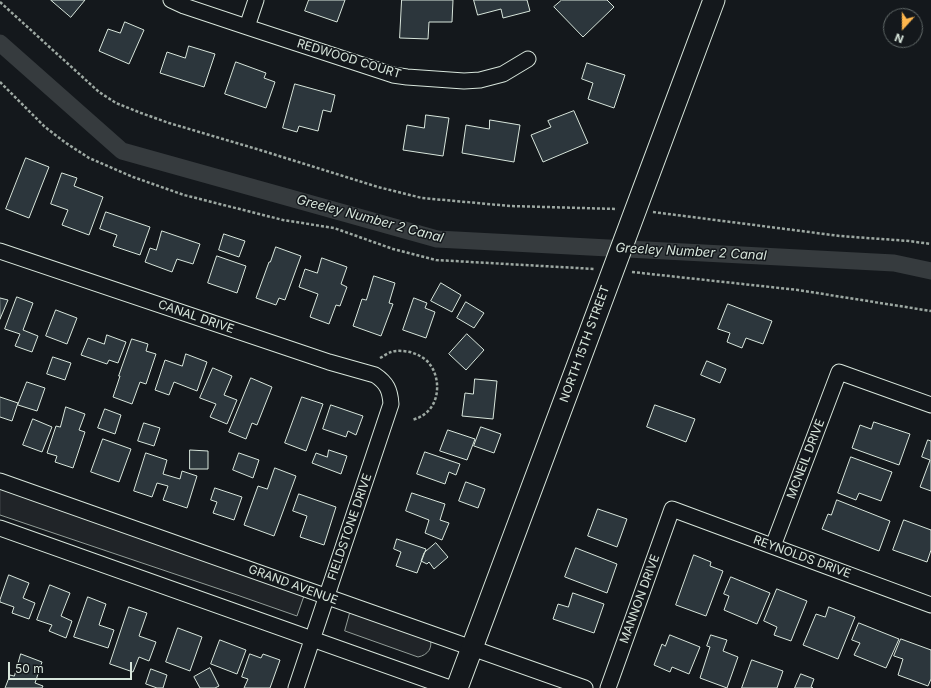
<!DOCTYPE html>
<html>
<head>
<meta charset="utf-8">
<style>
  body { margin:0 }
  #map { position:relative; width:931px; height:688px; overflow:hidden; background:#14181c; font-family:Inter,sans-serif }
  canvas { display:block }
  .north { position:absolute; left:883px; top:8px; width:40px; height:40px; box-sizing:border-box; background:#14181c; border:1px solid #626a69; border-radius:50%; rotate:201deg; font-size:11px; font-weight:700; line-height:16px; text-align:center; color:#d8e6dc }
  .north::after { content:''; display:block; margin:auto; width:14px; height:18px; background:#ffb74d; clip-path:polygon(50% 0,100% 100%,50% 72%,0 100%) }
  .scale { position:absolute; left:8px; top:662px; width:124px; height:18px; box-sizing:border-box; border:2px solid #d8e6dc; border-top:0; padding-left:5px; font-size:12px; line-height:14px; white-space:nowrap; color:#d8e6dc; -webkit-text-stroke:3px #14181c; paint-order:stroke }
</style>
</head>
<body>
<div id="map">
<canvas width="931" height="688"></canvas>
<div class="north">N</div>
<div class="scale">50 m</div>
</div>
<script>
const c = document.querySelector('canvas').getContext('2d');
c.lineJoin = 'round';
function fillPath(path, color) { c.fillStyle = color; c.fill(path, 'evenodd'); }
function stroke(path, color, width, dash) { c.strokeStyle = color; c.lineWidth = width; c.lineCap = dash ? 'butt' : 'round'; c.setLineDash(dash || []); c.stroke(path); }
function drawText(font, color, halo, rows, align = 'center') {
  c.font = font + ' Inter,sans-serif'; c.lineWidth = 3; c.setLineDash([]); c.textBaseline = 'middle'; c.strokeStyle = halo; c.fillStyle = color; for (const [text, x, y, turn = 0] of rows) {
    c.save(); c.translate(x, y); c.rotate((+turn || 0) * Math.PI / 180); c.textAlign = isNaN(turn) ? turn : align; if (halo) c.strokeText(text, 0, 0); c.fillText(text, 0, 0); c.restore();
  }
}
const green = new Path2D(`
  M0,489l305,104 -8,23 -60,-21 -237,-80z
  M350,613l80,25c3,10 -2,17 -12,19l-73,-26z`);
const canal = new Path2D(`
  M0,43l122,108 315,88 457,24 37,8`);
const building = new Path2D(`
  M51,0h34l-14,17z
  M309,0h36l-8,22 -32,-11z
  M402,0h51l-1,22h-23l-1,17 -28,-1z
  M474,0h53l3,11 -27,7 -2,-9 -23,6z
  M562,0h45l7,7 -31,30 -29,-30z
  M125,22l19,8 -15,34 -30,-13 9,-22 12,4z
  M189,46l26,8 -11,33 -44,-14 7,-21 18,6z
  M236,62l30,11 -2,5 11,4 -9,26 -41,-14z
  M587,63l38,12 -11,33 -26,-9 5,-16 -11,-4z
  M295,84l40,11 -4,17 -8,-2 -5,21 -19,-5 -2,6 -14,-4z
  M574,111l14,32 -45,19 -12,-27 20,-8 -3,-6z
  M426,115l23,3 -6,38 -40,-6 4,-25 17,3z
  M490,120l30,5 -6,37 -52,-9 4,-28 23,4z
  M26,158l23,9 -20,51 -23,-9z
  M62,173l15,5 -3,8 29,11 -14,38 -27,-10 6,-15 -17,-6z
  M106,212l44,15 -10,28 -27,-9 4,-11 -17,-6z
  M162,231l38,13 -7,20 -16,-5 -5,13 -27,-10 5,-14 6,2z
  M224,234l21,7 -6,16 -20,-7z
  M276,247l25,9 -16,44 -6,-2 -3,7 -20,-7 13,-36h1z
  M217,256l29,10 -9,27 -29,-10z
  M322,258l25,9 -6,17 6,3 -7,19 -4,-1 -7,19 -19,-7 8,-23 -19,-7 6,-18 12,4z
  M374,276l21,7 -6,20 4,1 -12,32 -28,-10 9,-27 4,1z
  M441,283l20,12 -9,17 -21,-11z
  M17,297l16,6 -10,27 15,6 -6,16 -17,-6 5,-12 -15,-5z
  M0,298l8,2 -8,19z
  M414,298l13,5 -2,5 10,4 -9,26 -23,-8z
  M466,302l18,11 -10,15 -17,-10z
  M728,304l44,17 -9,23 -17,-6 -4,10 -15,-6 3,-9 -12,-4z
  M56,310l21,8 -10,26 -21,-8z
  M467,334l17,16 -18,20 -17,-16z
  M107,335l19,7 -8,21 -9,-3 -2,4 -26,-9 7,-17 16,6z
  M132,339l16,5 -2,7 10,3 -10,30 -6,-2 -8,22 -19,-7 7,-21h-1z
  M186,354l21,8 -10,29 -23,-9 -5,13 -14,-5 10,-30 17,6z
  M53,357l18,6 -6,17 -18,-6z
  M707,361l19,8 -6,14 -19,-8z
  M213,368l19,8 -8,19 13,5 -10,24 -17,-7 6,-13 -16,-6z
  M251,378l21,9 -15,38 -5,-2 -6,16 -17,-7z
  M475,379l22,2 -4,38 -31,-3 3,-23 8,1z
  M27,382l18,6 -8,23 -19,-6z
  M0,397l18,6 -6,18 -12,-4z
  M302,397l21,7 -17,47 -21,-8z
  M331,405l32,11 -7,19 -8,-4 -2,6 -23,-8z
  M655,405l40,14 -9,23 -39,-15z
  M66,407l19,7 -6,16 6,2 -12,36 -18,-6 2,-6 -10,-3 9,-27 4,1z
  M105,409l16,6 -6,19 -17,-6z
  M33,419l19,8 -10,25 -19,-7z
  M874,422l36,12 -11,31 -47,-17 8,-23 11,4z
  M144,423l16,5 -6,18 -16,-5z
  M481,427l20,7 -7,19 -20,-7z
  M448,430l27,9 -8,21 -27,-9z
  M103,439l28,10 -12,33 -28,-10z
  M928,440l3,1v50l-11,-4 10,-27 -8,-3z
  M190,450l18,1v18h-18z
  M329,450l18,6 -6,18 -29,-11 4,-10 11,4z
  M425,452l35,12 -4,11 -7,-3 -4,12 -28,-10z
  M146,453l21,7 -4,14 17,5 2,-8 15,5 -10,32 -24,-8 5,-14 -11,-3 -5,14 -18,-6z
  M239,453l20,7 -6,18 -20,-8z
  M851,457l41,15 -11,29 -22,-8 -3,7 -18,-7z
  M275,468l21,8 -22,60 -30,-11 14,-39 9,3z
  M466,482l19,7 -7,19 -19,-7z
  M215,488l27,9 -8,23 -21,-7 4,-11 -6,-2z
  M412,493l33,11 -5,16 9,3 -7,17 -17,-7 4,-13 -23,-9z
  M299,494l37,13 -12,38 -24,-8 7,-21 -14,-5z
  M837,500l53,21 -11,30 -57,-22 6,-15 3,1z
  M598,509l29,10 -10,28 -29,-11z
  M904,520l27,10v20l-4,12 -34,-12z
  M397,539l29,10 -9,24 -21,-7 5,-14 -7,-3z
  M436,543l12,14 -14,12 -5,-7 -2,2 -6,-3 3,-8z
  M576,548l41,16 -10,29 -42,-16z
  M694,555l17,7 -1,4 13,5 -17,45 -30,-11z
  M9,575l20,8 -6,15 12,5 -6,16 -17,-6 2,-6 -14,-5v-2z
  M731,577l39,16 -13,31 -33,-14 5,-14 -5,-2z
  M50,585l20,8 -9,23 11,5 -6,17 -17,-7 3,-6 -15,-5z
  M777,589l30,12 -16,40 -17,-6 3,-8 -13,-6z
  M573,593l31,11 -10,29 -41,-14 5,-15 10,3z
  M88,597l18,7 -7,21 15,5 -6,18 -34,-11z
  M129,607l18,6 -8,23 17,6 -7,19 -10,-4 -6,15 -23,-8z
  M829,607l26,10 -17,42 -35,-14 13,-31 9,3z
  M859,623l40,16 -13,29 -32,-13 6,-12 -8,-3z
  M178,628l24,9 -12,34 -24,-9z
  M670,635l30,12 -11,27 -17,-7 -2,5 -16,-7 8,-21 3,2z
  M711,635l16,5 -4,11 15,6 -11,31 -27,-10 10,-31 -3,-1z
  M901,639l30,11v29l-3,7 -30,-11 5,-16 -9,-3z
  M220,640l26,10 -9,24 -26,-10z
  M21,654l21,8 -7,21 8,3 -1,2h-37l5,-13 4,1z
  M250,654l11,4 2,-4 17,6 -10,28h-26l4,-9 -6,-2z
  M752,660l31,11 -6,17h-35z
  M210,668l9,18 -4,2h-15l-6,-11z
  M151,669l16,6 -4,13h-6l-11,-4z
  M801,674l13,5 -3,8 2,1h-18z`);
const path = new Path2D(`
  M0,2l99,90 17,11 25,10 28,10 91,27 118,37 44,11 88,8 107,3
  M0,82l45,45 21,16 23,15 44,19 51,18 99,25 51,8 59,21 43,11 159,9
  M653,212l187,24 69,5 22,3
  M632,272l166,18 133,21
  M380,358c4,-2 8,-5 11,-6 6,-2 13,-1 19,0 6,2 11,4 16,8 13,12 15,35 4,49 -5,6 -11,9 -18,11`);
const street = new Path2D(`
  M171,0l13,6 63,21 146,48 14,2 57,4 16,-1 23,-6 25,-15
  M247,27l9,-27
  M0,251l329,111 46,13c12,8 15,15 16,29l-95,284
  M0,481l585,207
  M0,528l450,160
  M773,546l66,-174 92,33
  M608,688l64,-179 259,96`);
const secondary = new Path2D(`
  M457,688l257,-688`);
const streetNames = [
  ["REDWOOD COURT",349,59,17],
  ["CANAL DRIVE",196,317,19],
  ["NORTH 15TH STREET",585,344,-70],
  ["MCNEIL DRIVE",806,459,-69],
  ["FIELDSTONE DRIVE",350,527,-71],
  ["REYNOLDS DRIVE",802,557,20],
  ["GRAND AVENUE",293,585,20],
  ["MANNON DRIVE",640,599,-70]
];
const waterNames = [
  ["Greeley Number 2 Canal",370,219,15],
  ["Greeley Number 2 Canal",691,252,3]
];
fillPath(green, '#202428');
stroke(green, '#939e99', 1);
stroke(canal, '#363b3e', 17);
fillPath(building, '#2c363c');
stroke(building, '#d8e6dc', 1);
stroke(street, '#d8e6dc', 17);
stroke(secondary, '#d8e6dc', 23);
stroke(path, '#9da8a2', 2.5, [3, 2]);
stroke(street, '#14181c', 15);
stroke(secondary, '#14181c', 21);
drawText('12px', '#d8e6dc', '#14181c', streetNames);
drawText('italic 13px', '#d8e6dc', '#14181c', waterNames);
</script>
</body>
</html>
